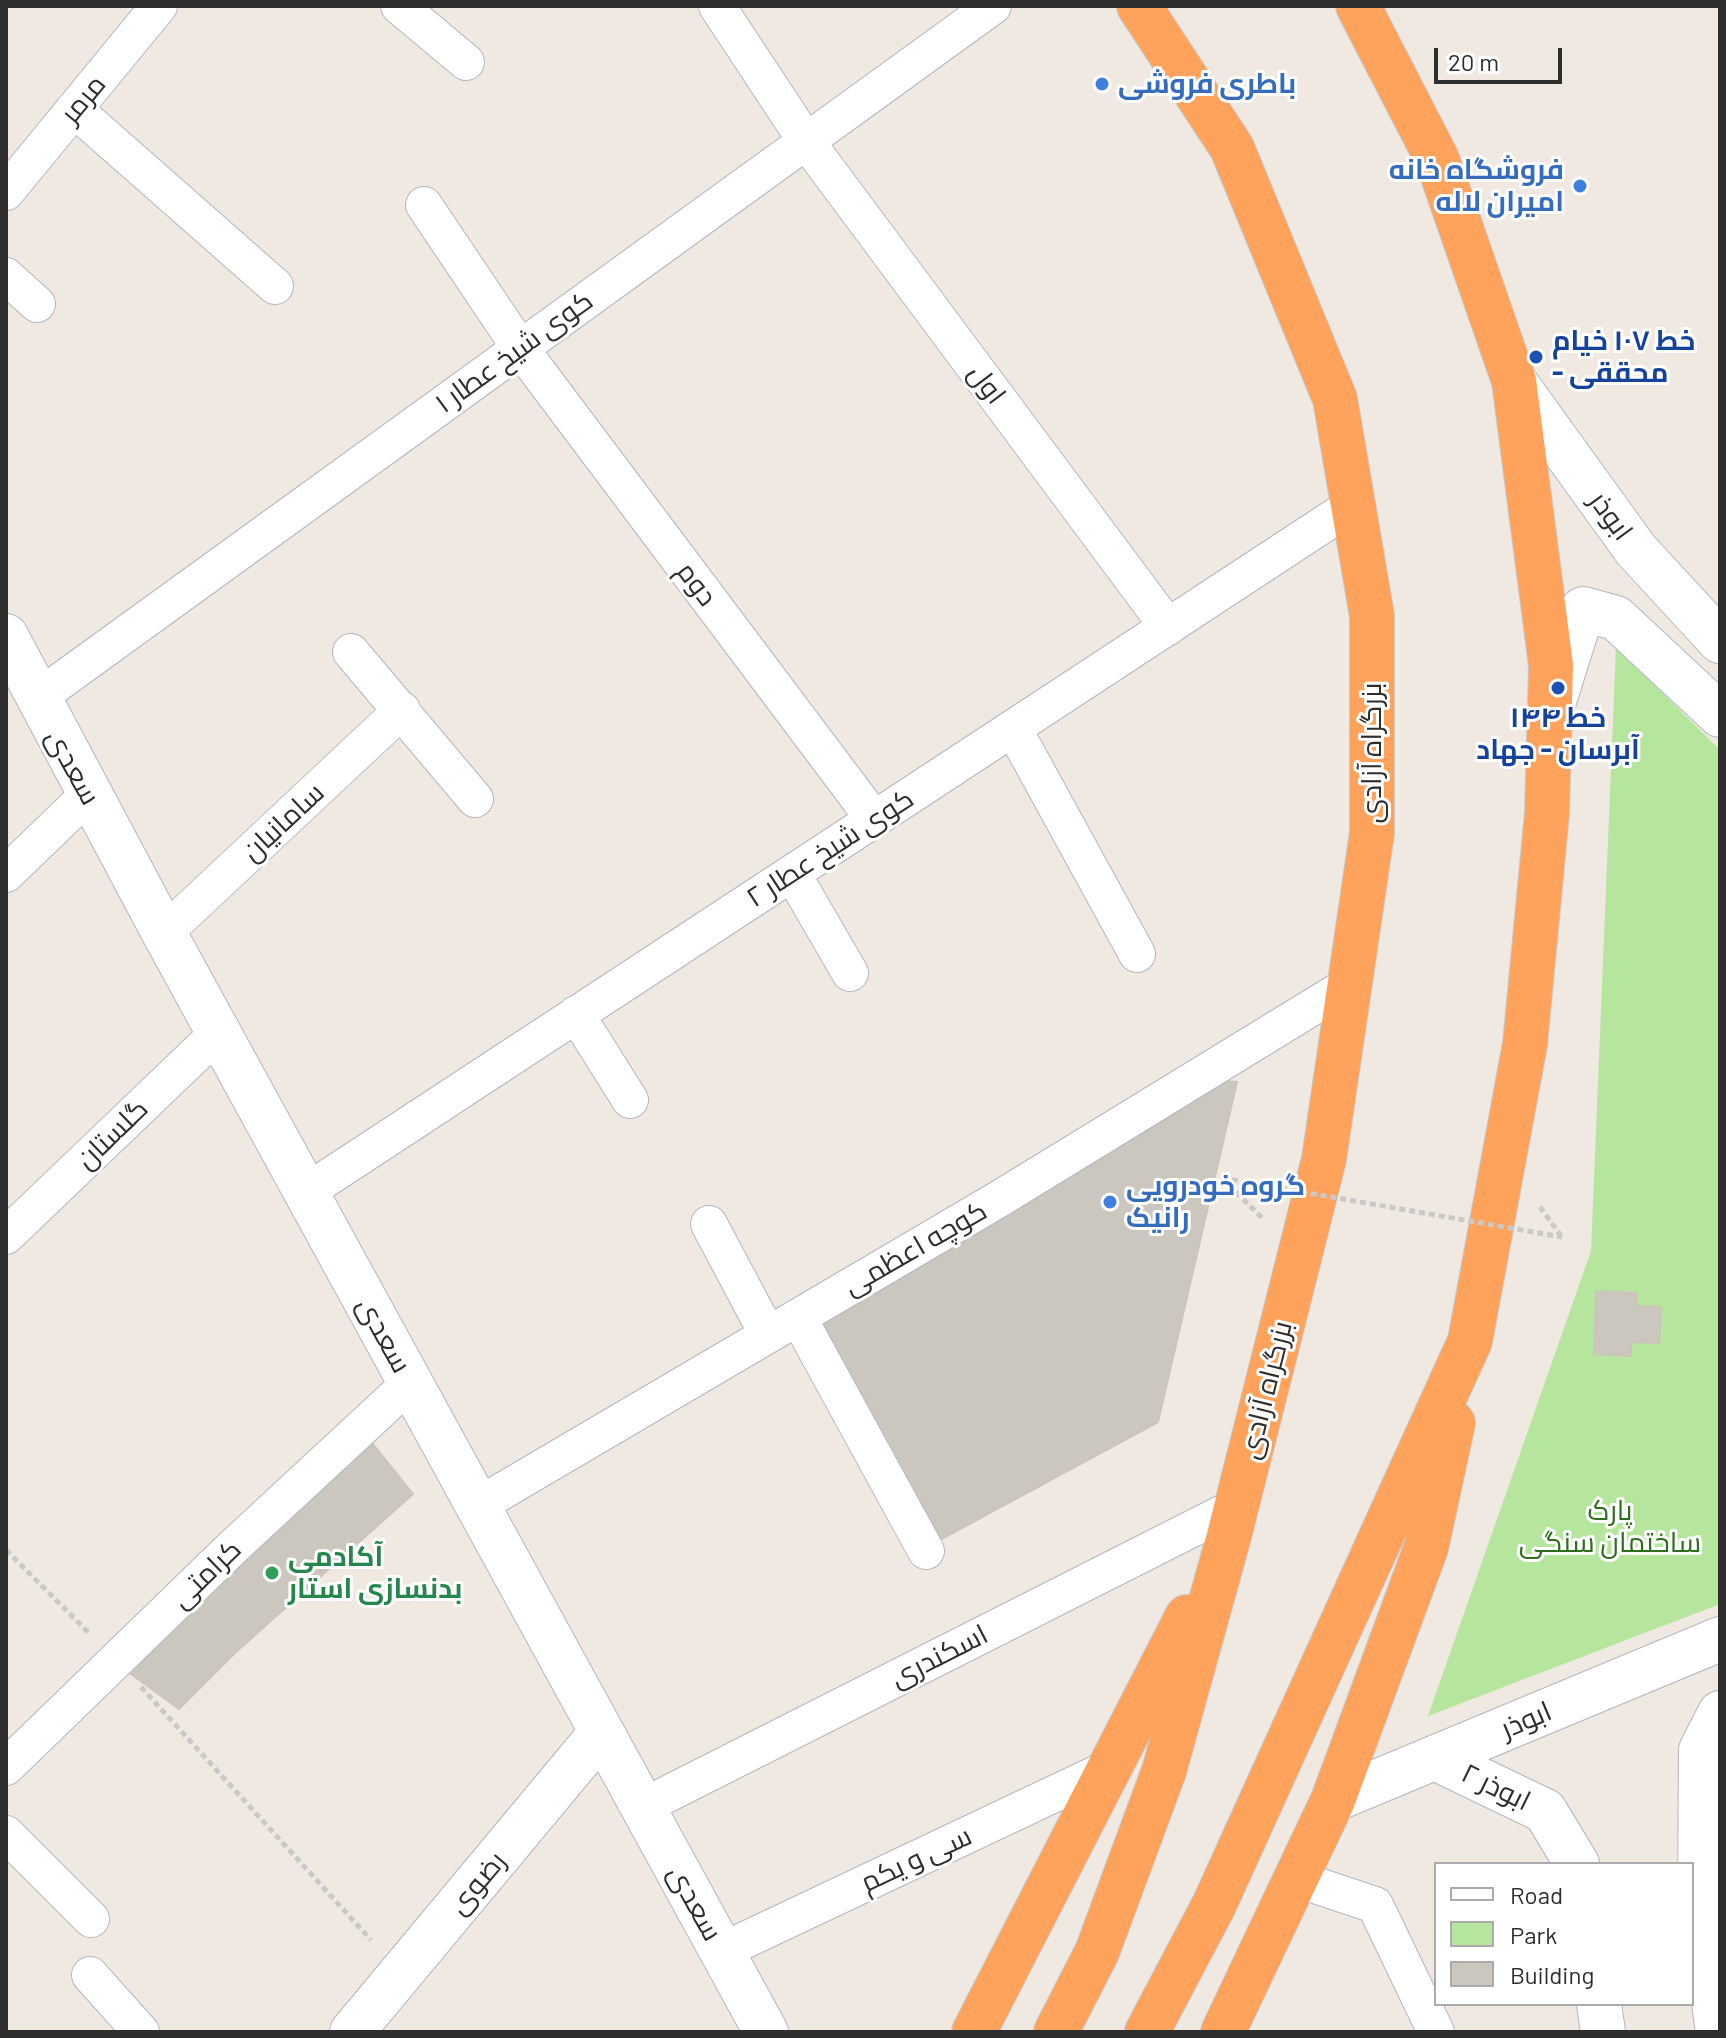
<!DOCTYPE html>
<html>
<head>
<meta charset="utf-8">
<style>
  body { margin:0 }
  #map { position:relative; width:1726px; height:2038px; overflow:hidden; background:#efe9e1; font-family:Barlow,sans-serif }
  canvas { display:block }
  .frame { position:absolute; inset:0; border:8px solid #2e2e2e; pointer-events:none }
  .legend { position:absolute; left:1434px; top:1862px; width:260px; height:144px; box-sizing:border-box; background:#fff; border:2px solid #ababab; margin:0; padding:10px 14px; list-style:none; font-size:24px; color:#2e2e2e }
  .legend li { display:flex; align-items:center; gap:16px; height:40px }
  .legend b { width:40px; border:2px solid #ababab }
  .scale { position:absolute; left:1434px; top:48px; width:128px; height:36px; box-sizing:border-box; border:4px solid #2e2e2e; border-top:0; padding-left:10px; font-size:24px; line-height:28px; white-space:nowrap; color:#2e2e2e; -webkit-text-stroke:6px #fff; paint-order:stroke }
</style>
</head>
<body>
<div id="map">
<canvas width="1726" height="2038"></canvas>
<div class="frame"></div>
<ul class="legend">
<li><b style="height:10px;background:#fff"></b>Road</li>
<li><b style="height:22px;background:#b6e59e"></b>Park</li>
<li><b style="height:22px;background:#cbc7bf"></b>Building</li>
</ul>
<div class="scale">20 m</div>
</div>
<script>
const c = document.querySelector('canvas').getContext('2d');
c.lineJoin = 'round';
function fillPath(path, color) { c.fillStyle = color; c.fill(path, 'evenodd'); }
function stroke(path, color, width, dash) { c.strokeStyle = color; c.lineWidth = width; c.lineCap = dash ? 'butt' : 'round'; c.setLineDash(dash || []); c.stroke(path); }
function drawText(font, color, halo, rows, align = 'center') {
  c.font = font + ' Barlow,Cairo,sans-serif'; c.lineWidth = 6; c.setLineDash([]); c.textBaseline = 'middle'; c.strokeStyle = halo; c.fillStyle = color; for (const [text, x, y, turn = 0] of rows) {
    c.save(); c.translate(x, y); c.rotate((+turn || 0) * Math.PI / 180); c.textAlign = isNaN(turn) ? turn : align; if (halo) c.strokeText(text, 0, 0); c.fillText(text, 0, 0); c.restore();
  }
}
const green = new Path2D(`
  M1616,647l104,103v854l-292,112 163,-465z`);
const building = new Path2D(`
  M1213,1080l24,2 -79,340 -224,121 -124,-222z
  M1596,1291l41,2 -1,13 25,1 -2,36 -28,-1v14l-37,-2z
  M361,1429l52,65 -177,158 -57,57 -55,-40z`);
const path = new Path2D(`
  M1222,1178l41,41
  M1540,1207l22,30
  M6,1550l84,84
  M141,1687l230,253`);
const street = new Path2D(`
  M399,6l67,56
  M717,6l89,135 362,486
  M74,109l201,177
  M6,192l153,-186
  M424,205l96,143 354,471
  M6,276l31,28
  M351,652l124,147
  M36,699l957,-693
  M1013,728l124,226
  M792,873l58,100
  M6,874l83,-80
  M164,933l238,-223
  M576,1014l54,86
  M306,1192l1047,-687
  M709,1224l59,111
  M6,1236l212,-203
  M798,1317l128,234
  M477,1506l522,-307 351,-215
  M6,1767l227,-220 177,-164
  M642,1807l595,-301
  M6,1834l85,85
  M1297,1879l78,26 61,127
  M722,1951l389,-184
  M90,1975l51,57`);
const secondary = new Path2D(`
  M1514,381l122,169 84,91
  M6,636l158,297 602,1099
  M1553,704l30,-95 33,9 104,97
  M1435,1758l110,53 32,53
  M1333,1800l387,-161
  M1599,2004l4,28
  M352,2032l249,-299
  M1718,2032l-18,-131 1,-151 19,-37`);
const highway = new Path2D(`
  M974,2032l213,-415
  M1056,2032l41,-80 67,-181 65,-235 95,-377 48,-326v-217l-37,-217 -103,-251 -93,-142
  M1147,2032l67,-127 256,-564 55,-297 22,-231 4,-148 -37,-284 -77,-222 -79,-153
  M1223,2032l110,-232 93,-252 27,-125`);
const pathBridge = new Path2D(`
  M1222,1178l340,59`);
const markers = [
  [1102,84,8,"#3f7fe0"],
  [1580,186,8,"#3f7fe0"],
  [1536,357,8,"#1a4fb4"],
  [1558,688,8,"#1a4fb4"],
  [1110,1202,8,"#3f7fe0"],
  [272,1573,8,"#2e9e5b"]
];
const shopNames = [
  ["باطری فروشی",1118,84],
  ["فروشگاه خانه",1564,170,"right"],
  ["امیران لاله",1564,202,"right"],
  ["گروه خودرویی",1126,1186],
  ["رانیک",1126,1218]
];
const streetNames = [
  ["مرمر",83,99,-50],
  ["کوی شیخ عطار ۱",514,352,-36],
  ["اول",987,384,53],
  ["ابوذر",1611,516,54],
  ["دوم",697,584,53],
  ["بزرگراه آزادی",1372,753,-90],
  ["سعدی",73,767,61],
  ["سامانیان",283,822,-43],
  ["کوی شیخ عطار ۲",830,848,-33],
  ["گلستان",112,1134,-44],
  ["کوچه اعظمی",915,1248,-30],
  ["سعدی",384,1335,61],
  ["بزرگراه آزادی",1266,1390,-76],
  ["کرامتی",206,1574,-44],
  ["اسکندری",939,1656,-27],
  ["ابوذر",1526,1720,-23],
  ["ابوذر ۲",1496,1787,26],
  ["سی و یکم",916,1859,-25],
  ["رضوی",477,1883,-50],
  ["سعدی",695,1903,61]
];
const transitNames = [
  ["خط ۱۰۷ خیام",1552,341],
  ["- محققی",1552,373],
  ["خط ۱۴۴",1558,718,"center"],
  ["آبرسان - جهاد",1558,750,"center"]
];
const parkNames = [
  ["پارک",1610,1511],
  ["ساختمان سنگی",1610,1543]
];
const leisureNames = [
  ["آکادمی",288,1557],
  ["بدنسازی استار",288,1589]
];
fillPath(green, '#b6e59e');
fillPath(building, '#cbc7bf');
stroke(building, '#cbc5ba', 2);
stroke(street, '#b4b7c1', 38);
stroke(secondary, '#b4b7c1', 46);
stroke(highway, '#c9c9c9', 46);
stroke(path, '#c9c9c9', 5, [6, 4]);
stroke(street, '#fff', 36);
stroke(secondary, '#fff', 44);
stroke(highway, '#ffa35c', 44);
stroke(pathBridge, '#c9c9c9', 5, [6, 4]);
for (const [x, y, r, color] of markers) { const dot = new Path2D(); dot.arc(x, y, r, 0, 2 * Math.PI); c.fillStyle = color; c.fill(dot); stroke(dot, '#fff', 3); }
drawText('bold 28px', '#366cbe', '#fff', shopNames, 'left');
drawText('28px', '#2e2e2e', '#fff', streetNames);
drawText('bold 28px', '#164399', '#fff', transitNames, 'left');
drawText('28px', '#2c6e1b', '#fff', parkNames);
drawText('bold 28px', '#27864d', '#fff', leisureNames, 'left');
</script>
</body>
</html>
